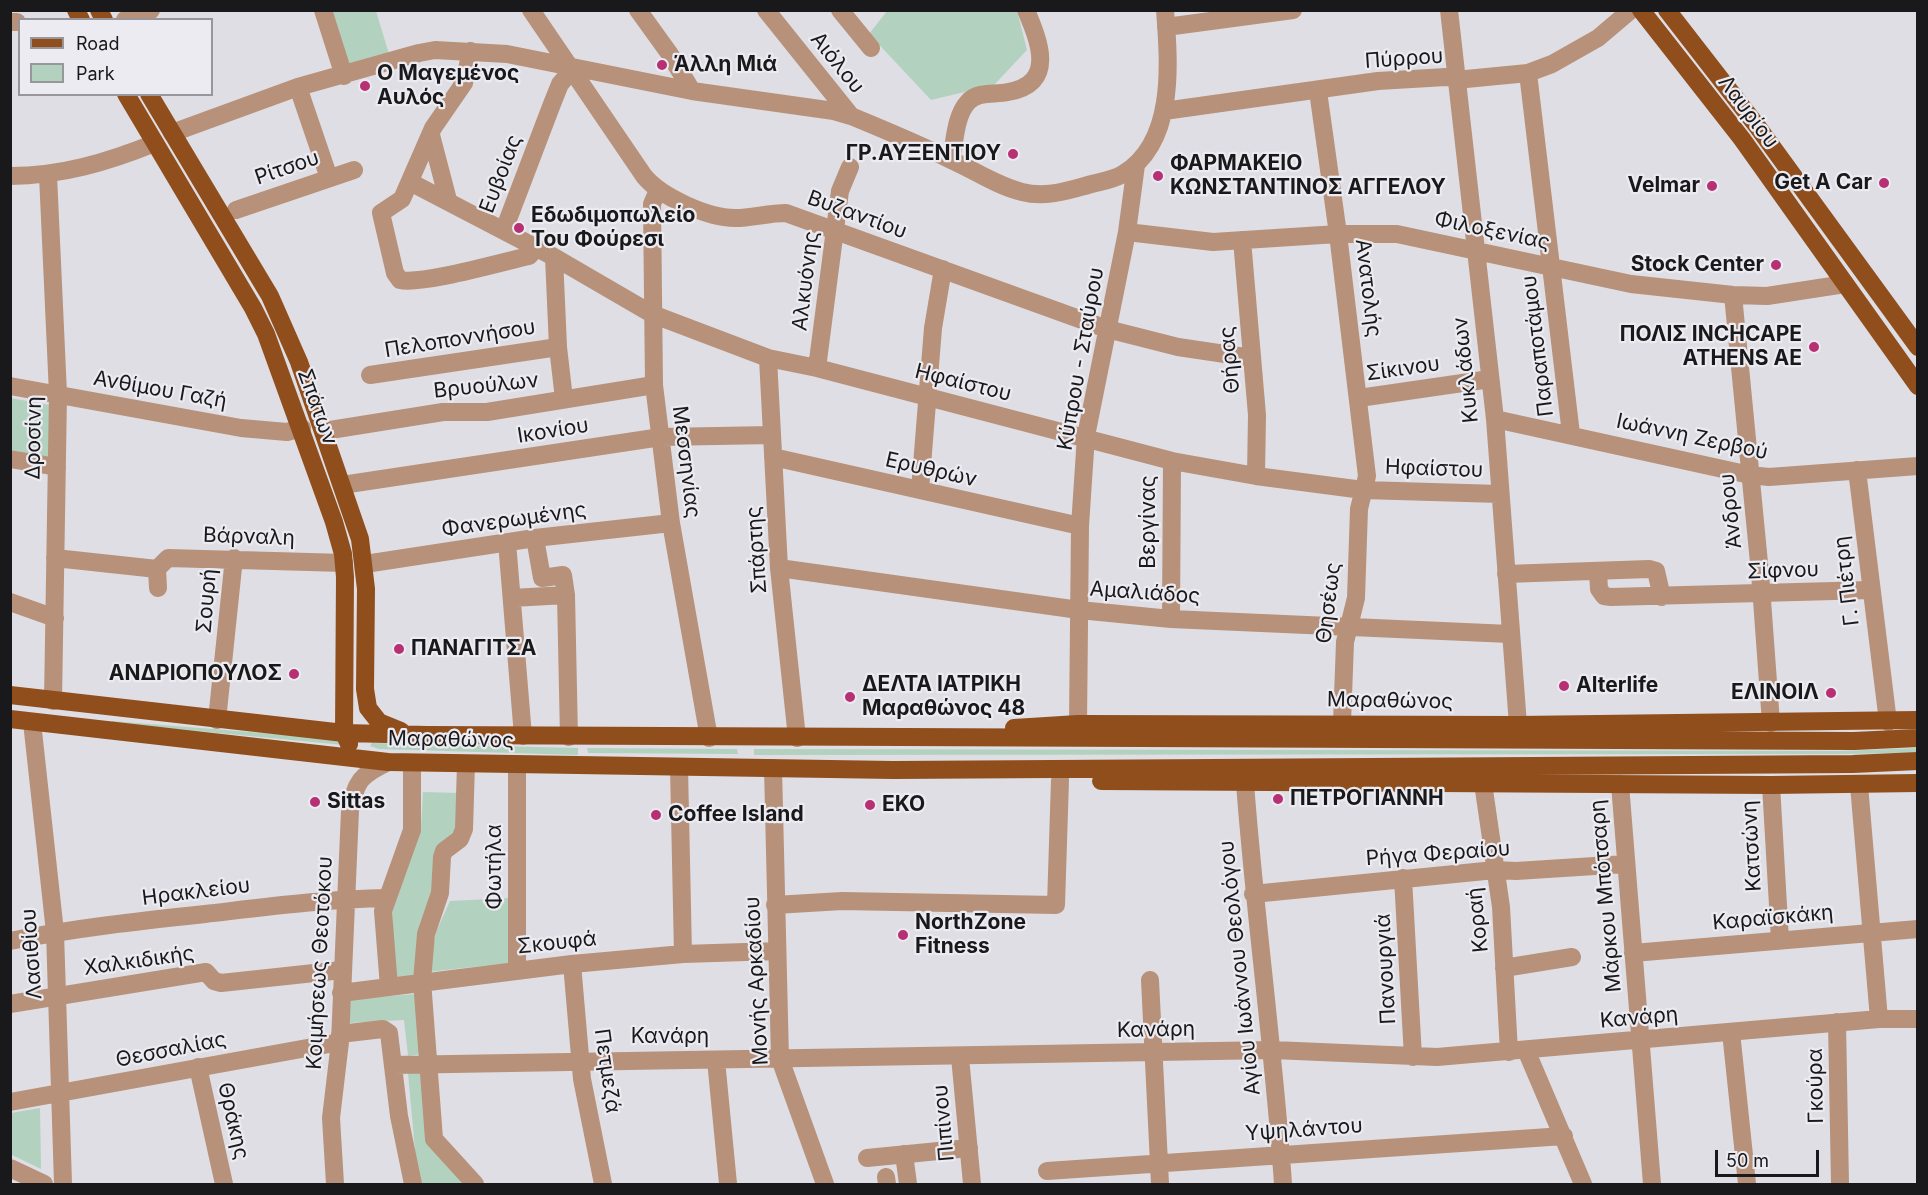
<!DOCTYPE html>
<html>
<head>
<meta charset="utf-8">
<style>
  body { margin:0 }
  #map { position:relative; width:1928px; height:1195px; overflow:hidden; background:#dedee4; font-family:Inter,sans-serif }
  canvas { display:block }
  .frame { position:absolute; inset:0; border:12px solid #19191b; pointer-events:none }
  .legend { position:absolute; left:18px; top:18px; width:195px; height:78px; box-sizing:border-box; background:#ebebf1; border:2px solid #97979b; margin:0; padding:8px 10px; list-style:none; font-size:18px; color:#19191b }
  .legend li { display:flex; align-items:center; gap:12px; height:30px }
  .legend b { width:30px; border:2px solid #97979b }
  .scale { position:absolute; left:1715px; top:1150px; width:104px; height:27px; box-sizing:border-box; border:3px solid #19191b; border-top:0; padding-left:8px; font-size:18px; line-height:21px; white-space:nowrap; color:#19191b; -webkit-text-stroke:4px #ebebf1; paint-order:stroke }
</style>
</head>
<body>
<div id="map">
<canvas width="1928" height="1195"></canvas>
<div class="frame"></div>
<ul class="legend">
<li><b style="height:8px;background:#904e1c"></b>Road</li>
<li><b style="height:16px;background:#b2d2bf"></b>Park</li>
</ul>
<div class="scale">50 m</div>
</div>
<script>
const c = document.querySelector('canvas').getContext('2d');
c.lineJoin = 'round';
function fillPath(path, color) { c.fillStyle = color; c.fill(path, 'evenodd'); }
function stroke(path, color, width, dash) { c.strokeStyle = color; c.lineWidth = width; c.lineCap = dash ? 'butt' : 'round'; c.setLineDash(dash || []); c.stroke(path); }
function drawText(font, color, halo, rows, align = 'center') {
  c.font = font + ' Inter,sans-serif'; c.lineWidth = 4.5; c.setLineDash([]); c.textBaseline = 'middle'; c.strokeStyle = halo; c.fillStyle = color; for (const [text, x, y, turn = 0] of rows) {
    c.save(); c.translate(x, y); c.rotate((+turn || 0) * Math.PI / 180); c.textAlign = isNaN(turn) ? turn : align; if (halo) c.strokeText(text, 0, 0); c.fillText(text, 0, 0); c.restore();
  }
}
const green = new Path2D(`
  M332,11h44l13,43 -40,12z
  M887,11h130l10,39 -33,35 -63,15 -62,-66z
  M10,398l40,7 -1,53 -38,-8z
  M112,721l227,18 5,6 -232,-22z
  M372,743l206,5v7l-199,-6 -9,-3z
  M587,748l150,1 1,5 -150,-1z
  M1918,748l-1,5 -77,1 -1086,1v-6l1086,2z
  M423,792l36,1v27l-23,56 -22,103 -19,2 -3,-73 29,-79z
  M510,898v65l-82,9 8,-40 14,-31z
  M416,994l5,60 -13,2 -4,-36 -55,3 2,-24z
  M422,1072l5,71 38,41h-47l-10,-111z
  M40,1108l1,61 -31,-15 1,-41z`);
const minor = new Path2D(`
  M323,10l21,66
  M531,10l113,166c17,21 64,42 91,42 17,0 33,-5 51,-5l321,116 71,18 74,11
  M638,10l31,43 23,38
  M766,10l85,106
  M840,10l31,38
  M1449,10l46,409 23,306
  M125,20l26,-10
  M10,22h7
  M1166,27l127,-17
  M471,51l-7,32 -31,45 -31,71 -21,14 14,60 5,7c22,5 102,-18 129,-24l7,-8
  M1528,73l43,361
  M298,87l31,91
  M1318,91l20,143 29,242 -8,33 -3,89 -11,44 -3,81
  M1164,111l214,-30 68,-4 20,2 62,-6 24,-9 46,-26 33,-28
  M172,133l126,-46 121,-34 16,-3 72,4 185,37 142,20 17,5c34,14 68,28 100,44 23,10 46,26 71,32 23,6 44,-1 66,-7 11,-3 25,-5 35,-11 53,-32 46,-111 42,-164
  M431,135l17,65
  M951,159c4,-17 4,-43 17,-57 10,-11 26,-7 40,-10 49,-9 31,-51 18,-82
  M48,175l10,219 -5,307
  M10,176c51,0 98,-14 145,-33
  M410,182l144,75 98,57 116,44 49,10 355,93 84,15 107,14 137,4
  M658,190l-6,14 2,181 17,138 38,215
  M236,210l118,-40
  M504,230l48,-126 8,-20 13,-15
  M1127,232l86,10 125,-8h59l234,50 102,11 34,1 78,-12
  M1242,240l15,175 -1,61
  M554,257l4,90 6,52
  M1733,295l27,278 11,150
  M768,358l11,210 18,170
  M817,368l23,-177 10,-24
  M370,375l188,-28
  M10,386l231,42 46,4 15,-4
  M1359,398l131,-19
  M1495,419l255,56 19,2 149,-11
  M324,431l119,-19h44l167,-27
  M773,457l307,69
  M10,459l47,8
  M1857,470l31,252
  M342,485l319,-48 111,-2
  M920,490l13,-162 10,-59
  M535,538l7,40 21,-3 3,20 3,142
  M507,542l16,194
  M55,558l102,11 11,-11 176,5
  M365,564l170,-26 136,-15
  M779,568l300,42 92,9 339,15
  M157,569l1,19
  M1598,571l1,18 5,7 7,1 260,-7
  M1506,574l143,-5 7,2 6,26
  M512,598l54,-3
  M10,602l45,16
  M1171,619l1,-158
  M217,720l17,-162
  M32,722l23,210 8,252
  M1078,724l2,-198 6,-90 41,-204 9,-67
  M466,764l-2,65 -4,10 -16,12 -2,6 -2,36 -14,41 -4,47 12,158 41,45
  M517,764v205
  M679,767l4,187
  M773,768l7,291 45,125
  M1245,783c10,135 29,267 38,401
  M1483,783l18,124 8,145
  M1620,784l32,400
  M1771,785l9,155
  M1859,785l20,234
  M1403,878l10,179
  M1253,894l242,-24 21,1 110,-7
  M775,905l67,-4 214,4 4,-125
  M10,941c65,-13 130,-20 195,-27 61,-7 121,-15 182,-16
  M1633,953l285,-24
  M572,964l10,115 21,105
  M1504,968l68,-11
  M1150,980l10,204
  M389,987l-6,-76 29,-81v-67
  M341,993l231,-29 111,-10 94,-3
  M10,1004l196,-32 8,9 7,2 121,-13
  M1837,1022l3,162
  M1731,1032l16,152
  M340,1034l43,-5 6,4 10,83 14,68
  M1526,1050l57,134
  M960,1057l12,127
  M716,1060l12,124
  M393,1065l880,-15 164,7 442,-38h39
  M198,1067l26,117
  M10,1102l330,-60
  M904,1154l4,30
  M867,1158l102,-10
  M10,1168l34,16
  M1047,1171l517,-35
  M886,1177l1,7
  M335,1184l-4,-66 9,-76 10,-231c6,-30 10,-36 38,-49`);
const major = new Path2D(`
  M76,10l5,10
  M99,10l5,10
  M1641,10l101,129 176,247
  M1667,10l90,116 161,221
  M126,94l127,214 13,26 68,188 9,32 2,23 -1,156 5,11
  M149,94l121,202 29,66 61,177 6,50 -1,100 3,19 11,14 22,9
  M10,695l334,38 83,2 1427,6 64,-3
  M10,719l378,43 505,8 960,-6 65,-3
  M1014,728l64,-4 440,1 400,-5
  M1101,781l670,4 147,-2`);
const markers = [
  [662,65,6,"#b63073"],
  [365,86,6,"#b63073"],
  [1013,154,6,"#b63073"],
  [1158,176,6,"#b63073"],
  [1884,183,6,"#b63073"],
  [1712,186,6,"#b63073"],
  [519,228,6,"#b63073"],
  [1776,265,6,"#b63073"],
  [1814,347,6,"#b63073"],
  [399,649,6,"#b63073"],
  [294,674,6,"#b63073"],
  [1564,686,6,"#b63073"],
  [1831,693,6,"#b63073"],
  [850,697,6,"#b63073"],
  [1278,799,6,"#b63073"],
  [315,802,6,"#b63073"],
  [870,805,6,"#b63073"],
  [656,815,6,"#b63073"],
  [903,935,6,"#b63073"]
];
const streetNames = [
  ["Πύρρου",1404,59,-4],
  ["Αιόλου",837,63,51],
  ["Λαυρίου",1748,112,53],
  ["Ρίτσου",287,168,-19],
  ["Ευβοίας",501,174,-69],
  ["Βυζαντίου",857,215,20],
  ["Φιλοξενίας",1492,231,12],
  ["Αλκυόνης",806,281,-83],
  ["Ανατολής",1368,288,83],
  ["Πελοποννήσου",460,339,-9],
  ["Παραποτάμου",1538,346,-97],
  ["Κύπρου - Σταύρου",1081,359,-80],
  ["Θήρας",1230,360,-95],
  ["Σίκινου",1403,369,-8],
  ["Κυκλάδων",1466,370,-96],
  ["Ηφαίστου",963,383,14],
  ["Βρυούλων",486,386,-6],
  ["Ανθίμου Γαζή",160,390,10],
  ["Σπάτων",317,407,70],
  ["Ικονίου",553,431,-9],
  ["Ιωάννη Ζερβού",1692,437,12],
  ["Δροσίνη",34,438,-89],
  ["Μεσσηνίας",686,462,83],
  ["Ηφαίστου",1434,469,2],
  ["Ερυθρών",931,470,13],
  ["Άνδρου",1731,511,-96],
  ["Φανερωμένης",514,520,-8],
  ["Βεργίνας",1149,522,-90],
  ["Βάρναλη",249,537,2],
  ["Σπάρτης",757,550,-94],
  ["Σίφνου",1783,571,-2],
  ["Γ. Πιέτρη",1847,581,-97],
  ["Αμαλιάδος",1145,593,4],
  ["Σουρή",207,601,-85],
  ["Θησέως",1329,603,-83],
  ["Μαραθώνος",1390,701,1],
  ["Μαραθώνος",451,740,1],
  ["Κατσώνη",1752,846,-93],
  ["Ρήγα Φεραίου",1438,854,-4],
  ["Φωτήλα",495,867,-90],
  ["Ηρακλείου",196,892,-7],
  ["Μάρκου Μπότσαρη",1606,896,-95],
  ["Καραϊσκάκη",1773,918,-5],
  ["Κοραή",1478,920,-96],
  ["Σκουφά",557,943,-6],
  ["Λασιθίου",32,954,-94],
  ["Χαλκιδικής",139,961,-8],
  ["Κοιμήσεως Θεοτόκου",320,963,-87],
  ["Αγίου Ιωάννου Θεολόγου",1240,968,-96],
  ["Πανουργιά",1386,969,-93],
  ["Μονής Αρκαδίου",757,981,-93],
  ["Κανάρη",1639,1018,-5],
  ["Κανάρη",1156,1030,-1],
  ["Κανάρη",670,1037],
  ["Θεσσαλίας",171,1050,-11],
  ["Πετμεζά",607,1071,82],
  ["Γκούρα",1816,1086,-91],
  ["Θράκης",233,1121,77],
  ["Πιπίνου",944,1123,-95],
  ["Υψηλάντου",1304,1130,-4]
];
const poiNames = [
  ["Άλλη Μιά",674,65],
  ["Ο Μαγεμένος",377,74],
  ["Αυλός",377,98],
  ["ΓΡ.ΑΥΞΕΝΤΙΟΥ",1001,154,"right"],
  ["ΦΑΡΜΑΚΕΙΟ",1170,164],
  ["ΚΩΝΣΤΑΝΤΙΝΟΣ ΑΓΓΕΛΟΥ",1170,188],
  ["Get A Car",1872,183,"right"],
  ["Velmar",1700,186,"right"],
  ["Εδωδιμοπωλείο",531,216],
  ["Του Φούρεσι",531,240],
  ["Stock Center",1764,265,"right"],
  ["ΠΟΛΙΣ INCHCAPE",1802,335,"right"],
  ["ATHENS ΑΕ",1802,359,"right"],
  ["ΠΑΝΑΓΙΤΣΑ",411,649],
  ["ΑΝΔΡΙΟΠΟΥΛΟΣ",282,674,"right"],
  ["ΔΕΛΤΑ ΙΑΤΡΙΚΗ",862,685],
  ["Μαραθώνος 48",862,709],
  ["Alterlife",1576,686],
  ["ΕΛΙΝΟΙΛ",1819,693,"right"],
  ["ΠΕΤΡΟΓΙΑΝΝΗ",1290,799],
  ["Sittas",327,802],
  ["EKO",882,805],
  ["Coffee Island",668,815],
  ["NorthZone",915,923],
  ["Fitness",915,947]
];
fillPath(green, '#b2d2bf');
stroke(minor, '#b79179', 18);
stroke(major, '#904e1c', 18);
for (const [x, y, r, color] of markers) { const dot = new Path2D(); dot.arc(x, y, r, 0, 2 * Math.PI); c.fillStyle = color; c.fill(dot); stroke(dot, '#ebebf1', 2); }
drawText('21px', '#19191b', '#ebebf1', streetNames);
drawText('bold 21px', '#19191b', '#ebebf1', poiNames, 'left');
</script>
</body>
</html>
